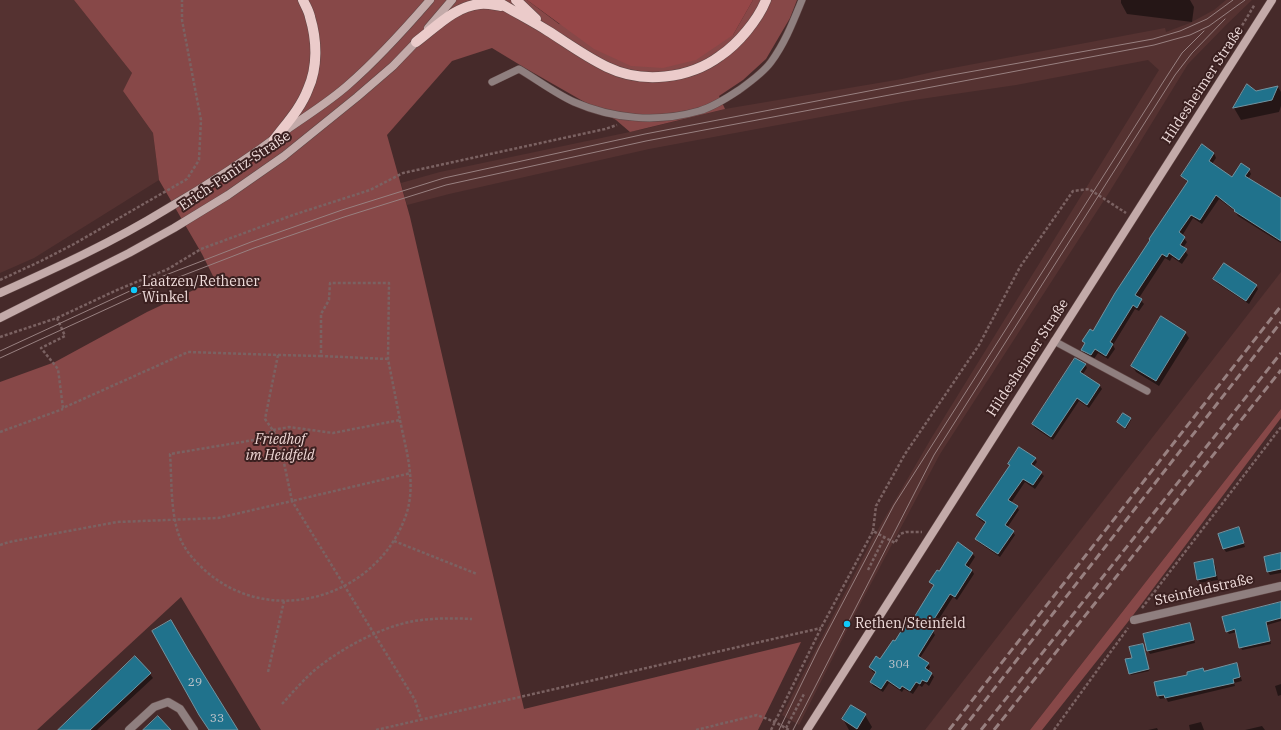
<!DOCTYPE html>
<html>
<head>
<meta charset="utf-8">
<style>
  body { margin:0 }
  canvas { display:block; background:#462a2a }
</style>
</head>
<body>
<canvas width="1281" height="730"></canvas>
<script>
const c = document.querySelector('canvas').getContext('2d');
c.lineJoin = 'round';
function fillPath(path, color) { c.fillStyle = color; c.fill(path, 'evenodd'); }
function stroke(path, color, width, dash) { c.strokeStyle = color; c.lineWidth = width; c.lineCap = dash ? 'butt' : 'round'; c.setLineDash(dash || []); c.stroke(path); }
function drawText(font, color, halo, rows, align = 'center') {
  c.font = font + ' "IBM Plex Serif",serif'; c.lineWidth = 4; c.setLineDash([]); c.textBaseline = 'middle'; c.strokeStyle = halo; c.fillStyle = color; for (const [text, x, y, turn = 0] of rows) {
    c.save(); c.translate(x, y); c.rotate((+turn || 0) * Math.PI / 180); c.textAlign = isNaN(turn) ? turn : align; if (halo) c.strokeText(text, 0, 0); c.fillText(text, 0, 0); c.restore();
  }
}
const built = new Path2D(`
  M0,0h74l58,73 -9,18 30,42 6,47 -125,78 -34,15z
  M1226,0h26l-26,25 -38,39 -78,127 -170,263 -83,156 -58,115 -17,-10 91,-177 59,-101 227,-367 -11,-10 -132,25 -109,16 -258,48 -200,45 -42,11 -6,-22 39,-11 204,-43 81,-20 177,-30 35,-8 228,-43 1,4 24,-9 24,-13z
  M1281,272v137l-251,321h-105z`);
const green = new Path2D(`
  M74,0h453l32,24 174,11 20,-35h44l-7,18 -24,41 -23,21 -24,16 6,13 -95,23 -14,-12 -91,-52 -33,-20 -40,13 -65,74 23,82 114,492 277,-67 -43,88h-497l-80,-133 -144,133h-37v-348l55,-20 92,-50 68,-32 -13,-26 -43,-74 -6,-47 -30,-42 9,-18z
  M1281,409v9l-150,200 -89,112h-12z`);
const forest = new Path2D(`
  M527,0h226l-20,35 -37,25 -33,8 -32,-2 -37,-17z`);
const shadow = new Path2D(`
  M1121,0h69l4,7 -2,15 -65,-8 -6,-11z
  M1247,86l9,6 22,-5 3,5v14l-2,6 -38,8 -7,-12z
  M1214,153l2,5 -4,6 20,15 17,-9 2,4 -3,5 33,20v44l-43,-27 -3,-5 -16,-12 -17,25 -9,-6 -11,18 5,6 -4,6 5,7 -6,9 -10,-7 -2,4 -5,-3 -26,40 5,6 -5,7 -4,-2 -22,36 2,4 -7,10 -10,-6 -4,6 -10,-5 -2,-4 3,-6 -1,-3 9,-9 95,-149 -6,-7z
  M1214,279l42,6 2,4 -9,15 -32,-21z
  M1185,332l4,6 -30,48 -23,-14 -4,-6z
  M1076,359l9,5 2,4 -4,6 17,12 2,3 -13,19 -10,-7 -26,39 -18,-12 -2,-3z
  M1131,419v1l-5,9 -8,-7z
  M1035,458l2,4 -4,5 8,6 3,3 -9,13 -10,-7 -14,21 6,4 2,3 -12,18 6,4 2,3 -15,22 -22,-15 -2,-3 10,-15 -7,-5 -2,-4z
  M1239,529l6,18 -19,5 -2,-3z
  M972,553l3,4 -7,11 4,2 2,4 -17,26 -4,-3 -21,33 3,5 -15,23 8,5 2,4 -2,4 4,3 2,3 -5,9 -4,-3 -3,4 -3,-2 -6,9 -9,-5 -2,3 -13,-9 -6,9 -10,-6 -2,-4 5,-8 -4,-3 -2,-4 11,-7 32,-40 21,-33 -3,-5 8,-10z
  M1281,554v19l-11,2 -2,-3z
  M1213,561l2,3 3,16 -18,3 -2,-4z
  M1281,603v18l-14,4 4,19 -29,6 -5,-18 -8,2 -2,-3z
  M1190,624l5,19 -45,11 -2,-3z
  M1143,647l6,24 -18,4 -1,-2 3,-15z
  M1237,665l5,16 -8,2 1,3 -67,16 -2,-4 -6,1 -2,-3 -3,-13z
  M150,674l3,4 -56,52h-36z
  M1281,684v11l-3,1 -3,-10z
  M865,715l7,12 -2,3h-21l-6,-11z
  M1201,722l3,8h-14l-1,-5z
  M1262,726l3,4h-20z
  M1157,728l1,2h-10z`);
const building = new Path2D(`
  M1247,84l9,7 22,-5 -6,14 -39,8z
  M1202,144l12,9 -5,8 23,16 9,-14 9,6 -5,7 36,22v43l-47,-30 1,-1 -19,-15 -16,25 -9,-5 -12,17 6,5 -5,8 7,4 -8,11 -10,-7 -2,4 -5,-3 -27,41 7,4 -5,9 -4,-3 -23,37 3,2 -7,12 -11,-7 -4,6 -10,-5 4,-7 -3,-2 8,-12 3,2 22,-38 35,-53 -1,-1 39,-58 -7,-5z
  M1224,263l33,22 -11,16 -33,-22z
  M1161,316l25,16 -30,49 -25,-15z
  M1075,358l11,6 -6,8 20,13 -13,20 -10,-7 -26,39 -19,-13z
  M1123,413l8,5 -6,10 -8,-6z
  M1019,447l17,11 -5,6 11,8 -9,13 -10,-6 -15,21 10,6 -13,19 9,6 -16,23 -23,-15 11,-17 -10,-7 34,-50 -2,-1z
  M1239,527l5,16 -21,6 -5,-15z
  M958,542l15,11 -8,12 7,5 -17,27 -5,-3 -21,33 5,3 -16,26 11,7 -4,5 7,5 -5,9 -5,-2 -2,4 -4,-2 -6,9 -8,-5 -2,3 -13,-9 -6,9 -11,-7 6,-10 -7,-5 7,-11 4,3 13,-19 2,1 15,-24 3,2 21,-34 -5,-3 8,-12 2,1z
  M1281,553v16l-14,3 -3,-15z
  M1213,559l3,17 -19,4 -3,-17z
  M1281,602v16l-15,4 4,19 -31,7 -4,-19 -9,3 -4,-15z
  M171,620l18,31 49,79h-29l-10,-15 -47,-84z
  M1190,623l4,17 -47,11 -4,-17z
  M1143,644l6,25 -20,5 -4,-15 7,-1 -3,-11z
  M135,656l16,17 -61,57h-32z
  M1237,663l3,14 -7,2 1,4 -69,15 -1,-3 -7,1 -3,-14 33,-7v-3l16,-4 1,3z
  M851,705l15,9 -9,15 -15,-10z
  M158,716l13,14h-28z`);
const path = new Path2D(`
  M1237,34l18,-30
  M0,280l41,-19 33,-17 113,-65 12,-19 2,-40 -19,-100v-20
  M57,318l60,-28 51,-21 33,-20 92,-34 77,-25 33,-17 202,-44 12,-4
  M0,337l57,-19 8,18 -24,12 17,21 5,39 125,-56 90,3 -13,64 14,20 13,62 119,-28
  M278,355l43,1
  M388,359l-67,-3v-42l8,-14 1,-17h59l-1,76 12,61
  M400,420c6,30 16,61 7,92 -25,80 -126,116 -194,65 -13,-10 -27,-24 -33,-39 -10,-25 -8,-58 -10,-84l90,-15 13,-9 16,-3 44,6z
  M0,432l63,-23
  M873,531l3,-25 29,-52 74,-109 41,-78 53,-76 16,-2 37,24
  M394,541l83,33
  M0,545l9,-3 108,-20 101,-4 74,-17 123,199 6,19
  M868,570l16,-32
  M1142,608l139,-181
  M268,672l16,-71
  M282,704c11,-12 22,-25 34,-35 26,-21 65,-42 98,-48 19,-3 38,-3 58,-2
  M786,728l18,-34
  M376,730l445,-102
  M696,730l61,-15 18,7 14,8
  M771,730l50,-102 52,-97 22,12 5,-9 6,-2h16
  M1054,730l74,-102`);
const lane = new Path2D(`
  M492,82l27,-13c17,10 37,25 55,33 39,17 83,21 125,9 14,-4 28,-13 40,-21 11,-8 24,-17 32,-28 14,-19 22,-40 31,-62
  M1054,341l93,50`);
const street = new Path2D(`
  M1134,620l147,-34
  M129,730l25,-23 14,-5 12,7 14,21`);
const secondary = new Path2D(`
  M428,28l24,-28
  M0,293c56,-25 113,-51 165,-83 43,-25 84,-52 124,-82 20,-14 41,-27 59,-43 30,-26 56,-55 82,-85
  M0,318l129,-65 45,-25 54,-33 56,-39 73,-59 36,-31 26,-27
  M807,730l465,-730`);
const primary = new Path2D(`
  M495,0c17,11 36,20 53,31 19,12 38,26 59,36 35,17 82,12 113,-11 18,-12 38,-36 46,-56
  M516,0l20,19
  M416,42c19,-14 39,-36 64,-38 7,-1 14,1 21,2
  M274,140c12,-16 27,-32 34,-51 10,-22 9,-49 2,-72 -1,-6 -5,-12 -7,-17`);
const tram = new Path2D(`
  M0,351l158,-73 93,-36 91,-32 102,-32 201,-44 307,-59 201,-36 27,-8 27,-12 26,-19
  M0,358l161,-74 93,-36 90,-31 102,-32 200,-44 508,-96 36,-10 19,-9 36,-26
  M779,730l40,-82 75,-143 273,-429 15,-23 22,-22
  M793,730l141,-275 241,-380 17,-22 33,-34`);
const rail = new Path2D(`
  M949,730l332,-424
  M962,730l319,-408
  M981,730l300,-377
  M994,730l287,-360`);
const markers = [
  [134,290,4,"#10cafa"],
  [847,624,4,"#10cafa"]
];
const numberNames = [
  ["304",899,665],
  ["29",195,683],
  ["33",217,719]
];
const streetNames = [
  ["Hildesheimer Straße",1203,85,-57],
  ["Erich-Panitz-Straße",235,171,-34],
  ["Hildesheimer Straße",1028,358,-57],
  ["Steinfeldstraße",1204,590,-13]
];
const poiNames = [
  ["Laatzen/Rethener",142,282],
  ["Winkel",142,298],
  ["Rethen/Steinfeld",855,624]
];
const parkNames = [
  ["Friedhof",280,440],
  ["im Heidfeld",280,456]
];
fillPath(built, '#553231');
fillPath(green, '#874848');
fillPath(forest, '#964748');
fillPath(shadow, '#0007');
fillPath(building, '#20728c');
stroke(building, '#7294a1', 1);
stroke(lane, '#614746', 8);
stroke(street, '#614746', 9);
stroke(secondary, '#614746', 9);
stroke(primary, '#614746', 11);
stroke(path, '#7b6262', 2.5, [3, 2]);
stroke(lane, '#8f7f7f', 7);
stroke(street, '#8f7f7f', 8);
stroke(secondary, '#c3aaa9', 8);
stroke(primary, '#ebcbca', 10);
stroke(tram, '#988080', 1);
stroke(rail, '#988080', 3, [8, 4]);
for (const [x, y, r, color] of markers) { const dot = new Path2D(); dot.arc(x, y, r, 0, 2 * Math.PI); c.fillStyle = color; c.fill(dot); stroke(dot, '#3b2020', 1.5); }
drawText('12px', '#bcc2c8', null, numberNames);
drawText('14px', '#f0dddc', '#3b2020', streetNames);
drawText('14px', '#f0dddc', '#3b2020', poiNames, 'left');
drawText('italic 14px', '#f0d8d6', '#3b2020', parkNames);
</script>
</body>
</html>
